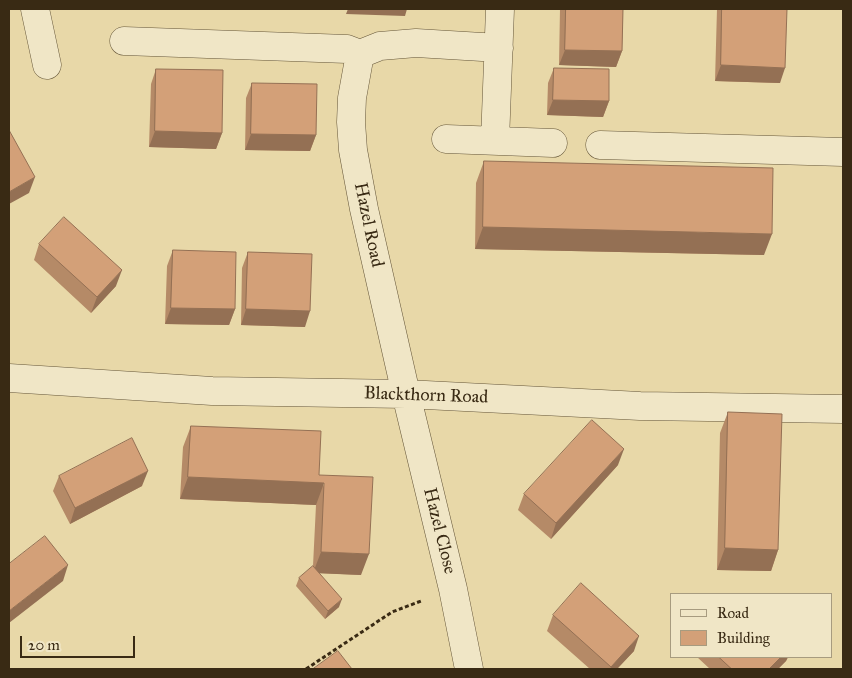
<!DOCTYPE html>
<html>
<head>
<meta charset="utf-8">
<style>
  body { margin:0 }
  #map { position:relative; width:852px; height:678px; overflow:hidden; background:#e8d8a8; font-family:"IM FELL Great Primer",serif }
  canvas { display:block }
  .frame { position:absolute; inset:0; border:10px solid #392a14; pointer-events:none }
  .legend { position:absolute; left:670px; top:593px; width:162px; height:65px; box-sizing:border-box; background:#f0e6c6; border:1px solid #a79b7f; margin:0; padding:6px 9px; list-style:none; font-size:15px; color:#392a14 }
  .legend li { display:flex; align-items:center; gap:10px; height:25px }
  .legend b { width:25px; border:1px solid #a79b7f }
  .scale { position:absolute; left:20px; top:636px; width:115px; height:22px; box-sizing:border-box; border:2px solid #392a14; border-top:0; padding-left:6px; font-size:15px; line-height:18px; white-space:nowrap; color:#392a14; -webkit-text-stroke:4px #f0e6c6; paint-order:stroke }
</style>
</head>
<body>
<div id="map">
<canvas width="852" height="678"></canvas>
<div class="frame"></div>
<ul class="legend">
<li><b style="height:6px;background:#f0e6c6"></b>Road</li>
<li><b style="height:14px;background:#d3a078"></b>Building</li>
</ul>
<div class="scale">20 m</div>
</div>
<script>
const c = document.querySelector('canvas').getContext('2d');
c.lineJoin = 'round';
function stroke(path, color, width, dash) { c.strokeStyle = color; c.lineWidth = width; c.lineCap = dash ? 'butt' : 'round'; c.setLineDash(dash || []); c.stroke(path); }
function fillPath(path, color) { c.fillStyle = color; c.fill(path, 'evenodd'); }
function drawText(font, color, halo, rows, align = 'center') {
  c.font = font + ' "IM FELL Great Primer",serif'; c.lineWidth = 4.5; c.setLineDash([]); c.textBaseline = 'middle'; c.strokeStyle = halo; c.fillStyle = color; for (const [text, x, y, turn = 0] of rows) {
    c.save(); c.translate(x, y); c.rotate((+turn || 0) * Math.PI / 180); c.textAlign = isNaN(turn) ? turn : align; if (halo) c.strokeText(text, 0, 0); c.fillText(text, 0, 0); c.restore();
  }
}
const path = new Path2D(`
  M306,669l86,-57 29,-11`);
const minor = new Path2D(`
  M35,9l12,56
  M124,41l223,8 13,5 -8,44 -1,24 2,28 11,59 42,185 47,195 16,80
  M360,54l20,-8 36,-3 83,5
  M446,139l107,4
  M495,141l5,-132
  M600,145l243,7
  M9,378l203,13 194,3 234,12 203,3`);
const wall = new Path2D(`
  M560,9h63l-1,42 -6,16 -57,-2z
  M717,9h70l-7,74 -65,-2z
  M554,68l55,33 -6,16 -56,-2 1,-32z
  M156,69l66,64 -6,16 -67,-2 2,-63z
  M252,83l64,52 -6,16 -65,-1 1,-52z
  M484,161l280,94 -289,-6 1,-66z
  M39,244l77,42 -25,27 -57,-53z
  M173,250l62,59 -6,16 -64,-1 2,-58z
  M248,252l57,75 -64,-2 1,-57z
  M728,412l50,138 -7,21 -54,-1 3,-137z
  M191,426l128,49 42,100 -42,-2 20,34 -14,12 -29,-33 3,-8 14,-12 3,-61 -136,-6 3,-52z
  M618,465l-67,74 -33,-29 6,-16z
  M59,476l83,10 -72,38 -17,-33z
  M553,615l81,36 -17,18h-27l-43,-38z
  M697,657h91l-2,4 -8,8h-68z`);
const shadedWall = new Path2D(`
  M348,9h59l-2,7 -59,-2z
  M565,50l57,1 -6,16 -57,-2z
  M721,65l64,3 -5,15 -65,-2z
  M553,100l56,1 -6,16 -56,-2z
  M155,131l67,2 -6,16 -67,-2z
  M251,134l65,1 -6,16 -65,-1z
  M35,177l-6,16 -20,11v-12z
  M483,227l289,7 -8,21 -289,-6z
  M122,270l-6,16 -25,27 6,-16z
  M171,308l64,1 -6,16 -64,-1z
  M246,309l64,2 -5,16 -64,-2z
  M624,449l-6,16 -67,74 5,-16z
  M148,471l-6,15 -72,38 5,-16z
  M188,477l136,6 -8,22 -136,-6z
  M725,548l53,2 -7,21 -54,-1z
  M321,552l48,2 -8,21 -48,-2z
  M68,565l-5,16 -54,42v-12z
  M342,599l-3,8 -14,12 3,-8z
  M639,636l-5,15 -17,18h-7l1,-2z
  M781,657h7l-2,4 -8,8h-9z`);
const building = new Path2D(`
  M566,9h57l-1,42 -57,-1z
  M722,9h65l-2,59 -64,-3z
  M554,68l55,1v32l-56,-1z
  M156,69l67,1 -1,63 -67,-2z
  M252,83l65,1 -1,51 -65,-1z
  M9,130l26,47 -26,15z
  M484,161l289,7 -1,66 -289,-7z
  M64,217l58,53 -25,27 -58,-53z
  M173,250l63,2 -1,57 -64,-1z
  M248,252l64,2 -2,57 -64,-2z
  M728,412l54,2 -4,136 -53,-2z
  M592,420l32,29 -68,74 -32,-29z
  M191,426l130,5 -2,44 54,2 -4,77 -48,-2 3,-69 -136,-6z
  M132,438l16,33 -73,37 -16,-32z
  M45,536l23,29 -59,46v-47z
  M313,566l29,33 -14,12 -29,-33z
  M581,583l58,53 -28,31 -58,-52z
  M338,651l14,18h-39z
  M719,657h62l-12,12h-37z`);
const streetNames = [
  ["Hazel Road",368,225,78],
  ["Blackthorn Road",426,396,2],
  ["Hazel Close",439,531,76]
];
stroke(minor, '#655639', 29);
stroke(path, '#392a14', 3, [4, 2.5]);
stroke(minor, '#f0e6c6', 28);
fillPath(wall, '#b58a67');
fillPath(shadedWall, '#947054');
fillPath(building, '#d3a078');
stroke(building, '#947054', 1);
drawText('18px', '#392a14', '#f0e6c6', streetNames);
</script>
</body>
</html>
